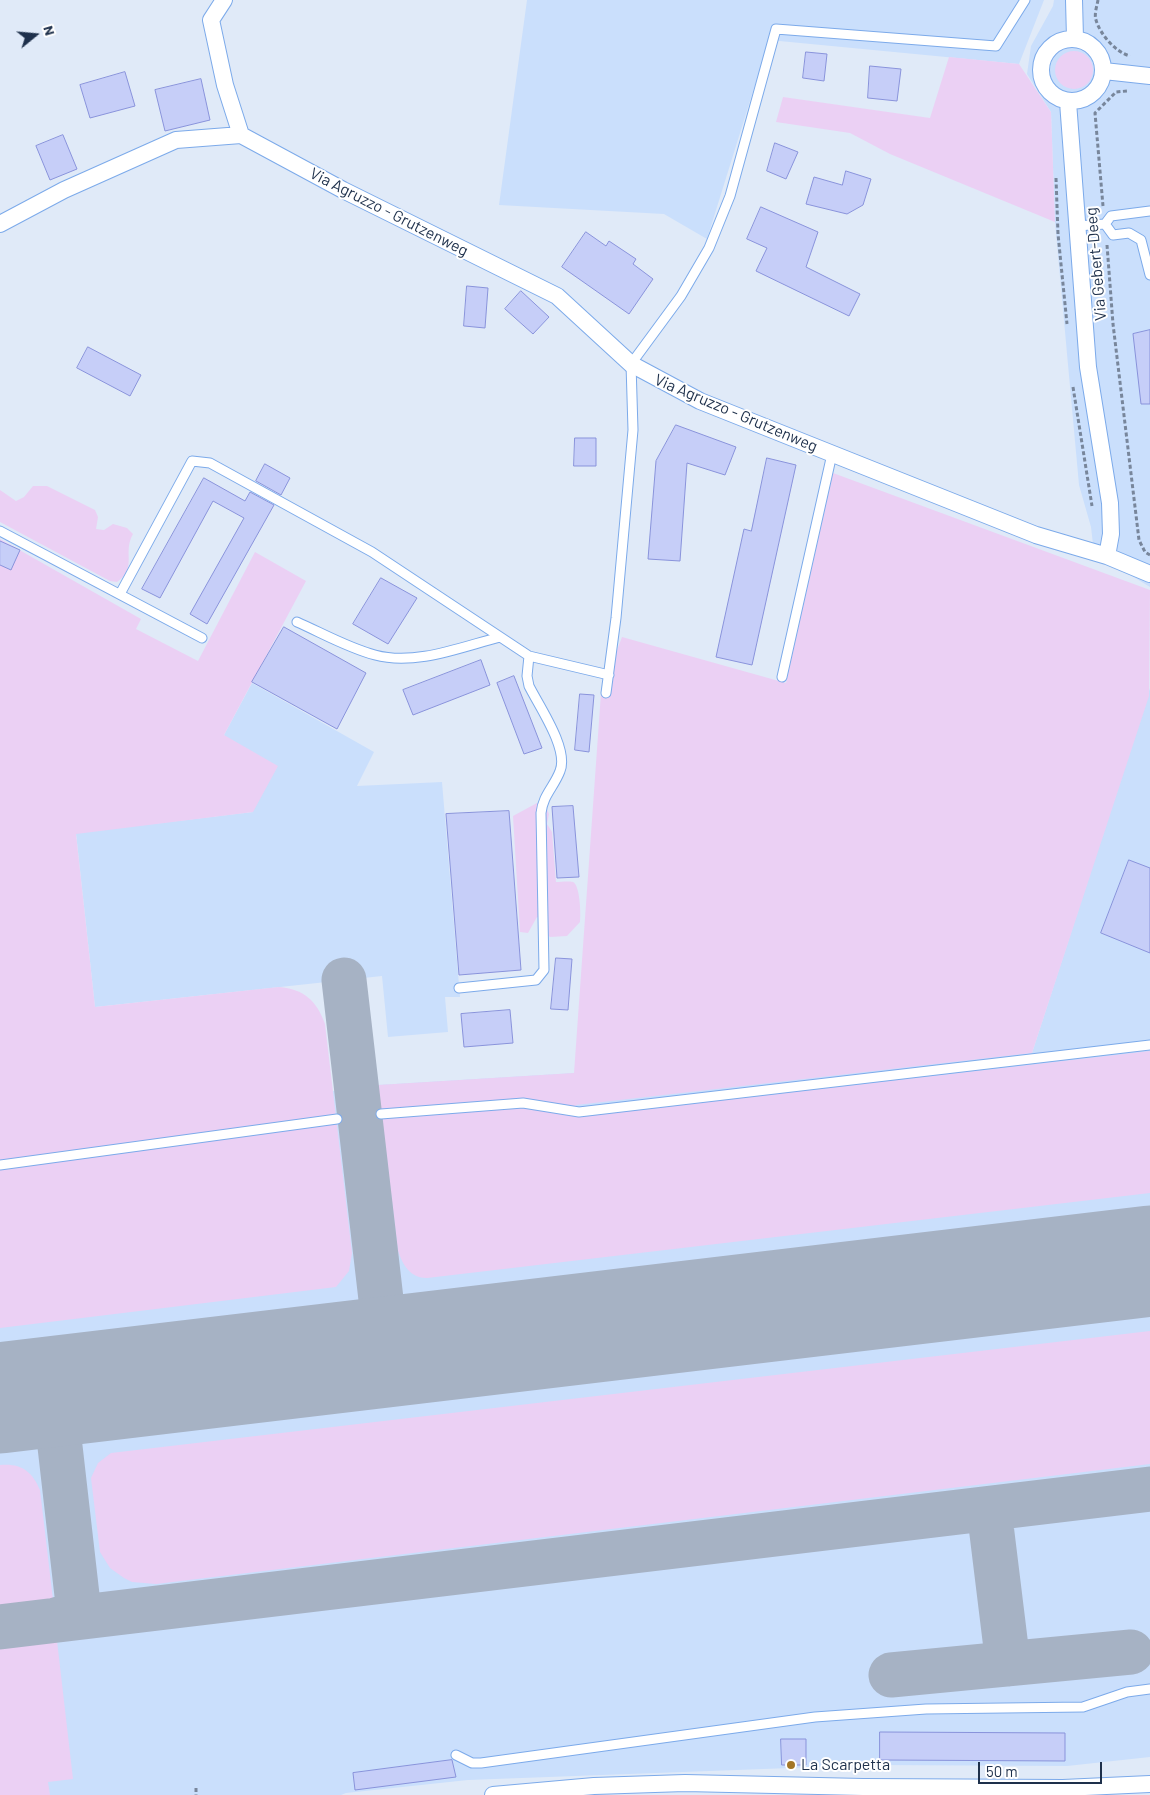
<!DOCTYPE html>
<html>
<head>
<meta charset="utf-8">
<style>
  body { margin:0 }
  #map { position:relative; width:1150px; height:1795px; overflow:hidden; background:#e0eaf8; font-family:Barlow,sans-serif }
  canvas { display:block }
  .north { position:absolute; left:10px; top:10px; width:50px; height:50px; -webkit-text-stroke:4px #fff; paint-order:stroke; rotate:73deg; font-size:14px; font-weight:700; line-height:20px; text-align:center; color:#1e304b }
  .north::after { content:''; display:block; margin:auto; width:18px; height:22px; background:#1e304b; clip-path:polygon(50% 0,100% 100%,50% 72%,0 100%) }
  .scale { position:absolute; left:978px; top:1762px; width:124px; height:22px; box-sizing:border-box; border:2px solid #1e304b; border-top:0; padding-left:6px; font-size:15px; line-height:18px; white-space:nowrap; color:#1e304b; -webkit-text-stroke:4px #fff; paint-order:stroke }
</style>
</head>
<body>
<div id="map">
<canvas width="1150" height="1795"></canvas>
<div class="north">N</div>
<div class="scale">50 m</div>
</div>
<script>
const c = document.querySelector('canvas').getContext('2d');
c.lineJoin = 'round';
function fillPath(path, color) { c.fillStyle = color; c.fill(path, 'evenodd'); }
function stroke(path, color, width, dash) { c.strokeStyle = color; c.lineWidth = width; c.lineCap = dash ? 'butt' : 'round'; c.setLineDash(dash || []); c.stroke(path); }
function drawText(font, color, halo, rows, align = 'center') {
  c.font = font + ' Barlow,sans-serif'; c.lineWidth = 4; c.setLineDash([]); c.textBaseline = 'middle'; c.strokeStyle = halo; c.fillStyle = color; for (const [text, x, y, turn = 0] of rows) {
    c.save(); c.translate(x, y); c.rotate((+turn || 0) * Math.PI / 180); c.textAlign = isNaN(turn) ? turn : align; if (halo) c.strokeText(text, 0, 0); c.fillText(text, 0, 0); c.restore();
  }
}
const built = new Path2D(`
  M527,0h517l-25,64 -250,-24 -62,199 -43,-25 -165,-9z
  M1054,0h96v587l-56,-34 -3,-26 -12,-42 -24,-263 -4,-110 -24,-38 4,-28 22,-40z
  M252,683l122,69 -17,34 85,-4 18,215h-15l3,35 -60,5 -6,-61 -287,31 -19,-174 177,-21 -29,-77z
  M1150,688v1069l-83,9 -196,-1 -403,15 -122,13 -5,2h-341v-659l378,-51 197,-12 457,-20z`);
const green = new Path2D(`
  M1055 70a19 19 0 1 1 38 0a19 19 0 1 1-38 0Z
  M949,57l70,7 32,48 4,110 -165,-68 -40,-21 -74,-11 7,-25 147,21z
  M833,473l317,117 -1,106 -117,357 -456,52v12l574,-66v142l-723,85c-17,0 -24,-13 -29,-27l-20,-166 196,-12 27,-380 21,-56 164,46z
  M33,486h14l48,24 3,7 -2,12 8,1 9,-6 14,4 6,6c-11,19 5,33 -16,48l-7,-1 -110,-59v-32l16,11 8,-4z
  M0,539l141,80 -5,10 62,32 57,-109 51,29 -82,154 54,31 -25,46 -177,22 19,173 184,-20c25,2 38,14 46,37l27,229 -3,18 -13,16 -336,41z
  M537,803l9,4 3,7 -2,10 5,8 4,50c5,0 12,-1 17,0 7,3 8,32 7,40l-13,14 -17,1 -11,-8v-11l-2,-1 -9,16 -8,-1 -7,-116z
  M1150,1331v133l-994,120 -24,-2 -8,-4 -14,-10 -10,-16 -9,-74 7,-15 13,-10z
  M0,1465c21,-2 32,6 40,25l14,118 -54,7z
  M56,1632l17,147 -25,3 2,13h-50v-156l5,-4z`);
const taxiway = new Path2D(`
  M344,980l43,371
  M5,1397c25,2 44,5 53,32
  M989,1509l19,155
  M59,1619c9,-2 16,-6 19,-15l-20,-175c4,-33 21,-36 49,-44
  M0,1627l1150,-138
  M891,1675l240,-23`);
const runway = new Path2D(`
  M0,1398l1150,-137`);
const building = new Path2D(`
  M806,52l21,2 -3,27 -21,-3z
  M870,66l31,3 -4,32 -29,-3z
  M125,72l10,34 -45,12 -10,-33z
  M201,79l9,41 -45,11 -10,-41z
  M63,135l14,34 -27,11 -14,-34z
  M775,143l23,9 -12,27 -19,-8z
  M846,171l25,8 -8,26 -16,9 -41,-10 8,-27 28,8z
  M761,207l57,25 -12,35 54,27 -11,22 -93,-45 11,-23 -20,-9z
  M586,232l20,14 3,-5 27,18 -3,5 20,15 -24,35 -67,-47z
  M467,286l21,2 -3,40 -21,-2z
  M521,291l28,26 -16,17 -28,-25z
  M1150,330v74h-9l-8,-70z
  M88,347l53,28 -11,21 -53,-28z
  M676,425l60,22 -11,28 -38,-12 -7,98 -32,-2 8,-98z
  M575,438h21v28h-22z
  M767,458l29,7 -44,200 -36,-8 28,-128 7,2z
  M265,464l25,14 -9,17 -25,-14z
  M204,478l41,23 5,-9 24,13 -67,119 -17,-10 54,-96 -31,-17 -53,97 -18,-9z
  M0,541l20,9 -9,20 -11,-5z
  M381,578l36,20 -29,46 -35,-20z
  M284,627l82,46 -29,56 -85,-47z
  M481,660l9,25 -77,30 -10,-25z
  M514,676l28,72 -18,6 -27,-71z
  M580,694l14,1 -5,57 -14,-2z
  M573,806l6,71 -22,1 -5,-71z
  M509,811l12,159 -62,5 -13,-161z
  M1129,860l21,8v85l-49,-20z
  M556,958l16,1 -4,51 -17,-1z
  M510,1010l3,33 -49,4 -3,-33z
  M880,1732l185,1v28l-185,-1z
  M781,1739h25v26h-24z
  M452,1760l4,17 -101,13 -2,-17z`);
const path = new Path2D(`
  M1098,0c-1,6 -4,14 -2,20 4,14 19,32 34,36
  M1056,178l2,56 9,90
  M1103,206l-8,-93 21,-21 11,-1 1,-2
  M1107,245l6,79 26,216 6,12 5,3
  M1073,387l19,119
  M196,1788v7`);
const service = new Path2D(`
  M1105,224l8,11 16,-2 12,7 9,35
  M1077,226l28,-2 6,-8 39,-5
  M0,531l202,107
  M120,594l72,-133 18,2 162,89 157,104 80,19
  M297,622c25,11 51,26 78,33 40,11 86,-8 125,-18
  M782,677l50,-223
  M606,693l10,-75 17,-188 -2,-66 50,-68 28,-48 21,-52 46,-167 220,17 29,-46
  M459,988l77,-8 8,-10 -3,-157c2,-18 13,-26 19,-42 9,-22 -21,-65 -31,-85l-2,-10 2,-20
  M381,1114l142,-11 56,9 571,-67
  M0,1165l337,-46
  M456,1755l16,8h9l334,-46 111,-8 157,-2 44,-15 23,-3`);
const minor = new Path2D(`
  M224,0l-13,20 14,65 16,50 102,55 214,106 74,68 69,37 336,134 71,21 43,18
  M1074,0l1,38
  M1041 70a31 31 0 1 1 62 0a31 31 0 1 1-62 0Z
  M1104,71l46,5
  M1068,102l20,265 22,136 1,31 -4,22
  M0,224l64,-34 112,-50 65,-5
  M493,1795l101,-9 91,-3 178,4 200,1 87,-4`);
const markers = [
  [791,1765,5,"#a37628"]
];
const streetNames = [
  ["Via Agruzzo - Grutzenweg",389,212,27],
  ["Via Gebert-Deeg",1096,264,-95],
  ["Via Agruzzo - Grutzenweg",736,413,23]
];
const poiNames = [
  ["La Scarpetta",801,1765]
];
fillPath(built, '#cadffc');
fillPath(green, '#ebd0f4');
stroke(taxiway, '#a6b2c4', 45);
stroke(runway, '#a6b2c4', 111);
fillPath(building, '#c6cef8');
stroke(building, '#8993db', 1);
stroke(service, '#7caaea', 11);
stroke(minor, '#7caaea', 18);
stroke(path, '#78869b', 3, [4, 2.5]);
stroke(service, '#fff', 9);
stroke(minor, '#fff', 16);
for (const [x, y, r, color] of markers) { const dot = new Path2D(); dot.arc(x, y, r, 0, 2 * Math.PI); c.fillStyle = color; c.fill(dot); stroke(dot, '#fff', 2); }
drawText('16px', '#1e304b', '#fff', streetNames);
drawText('16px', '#1e304b', '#fff', poiNames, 'left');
</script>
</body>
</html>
